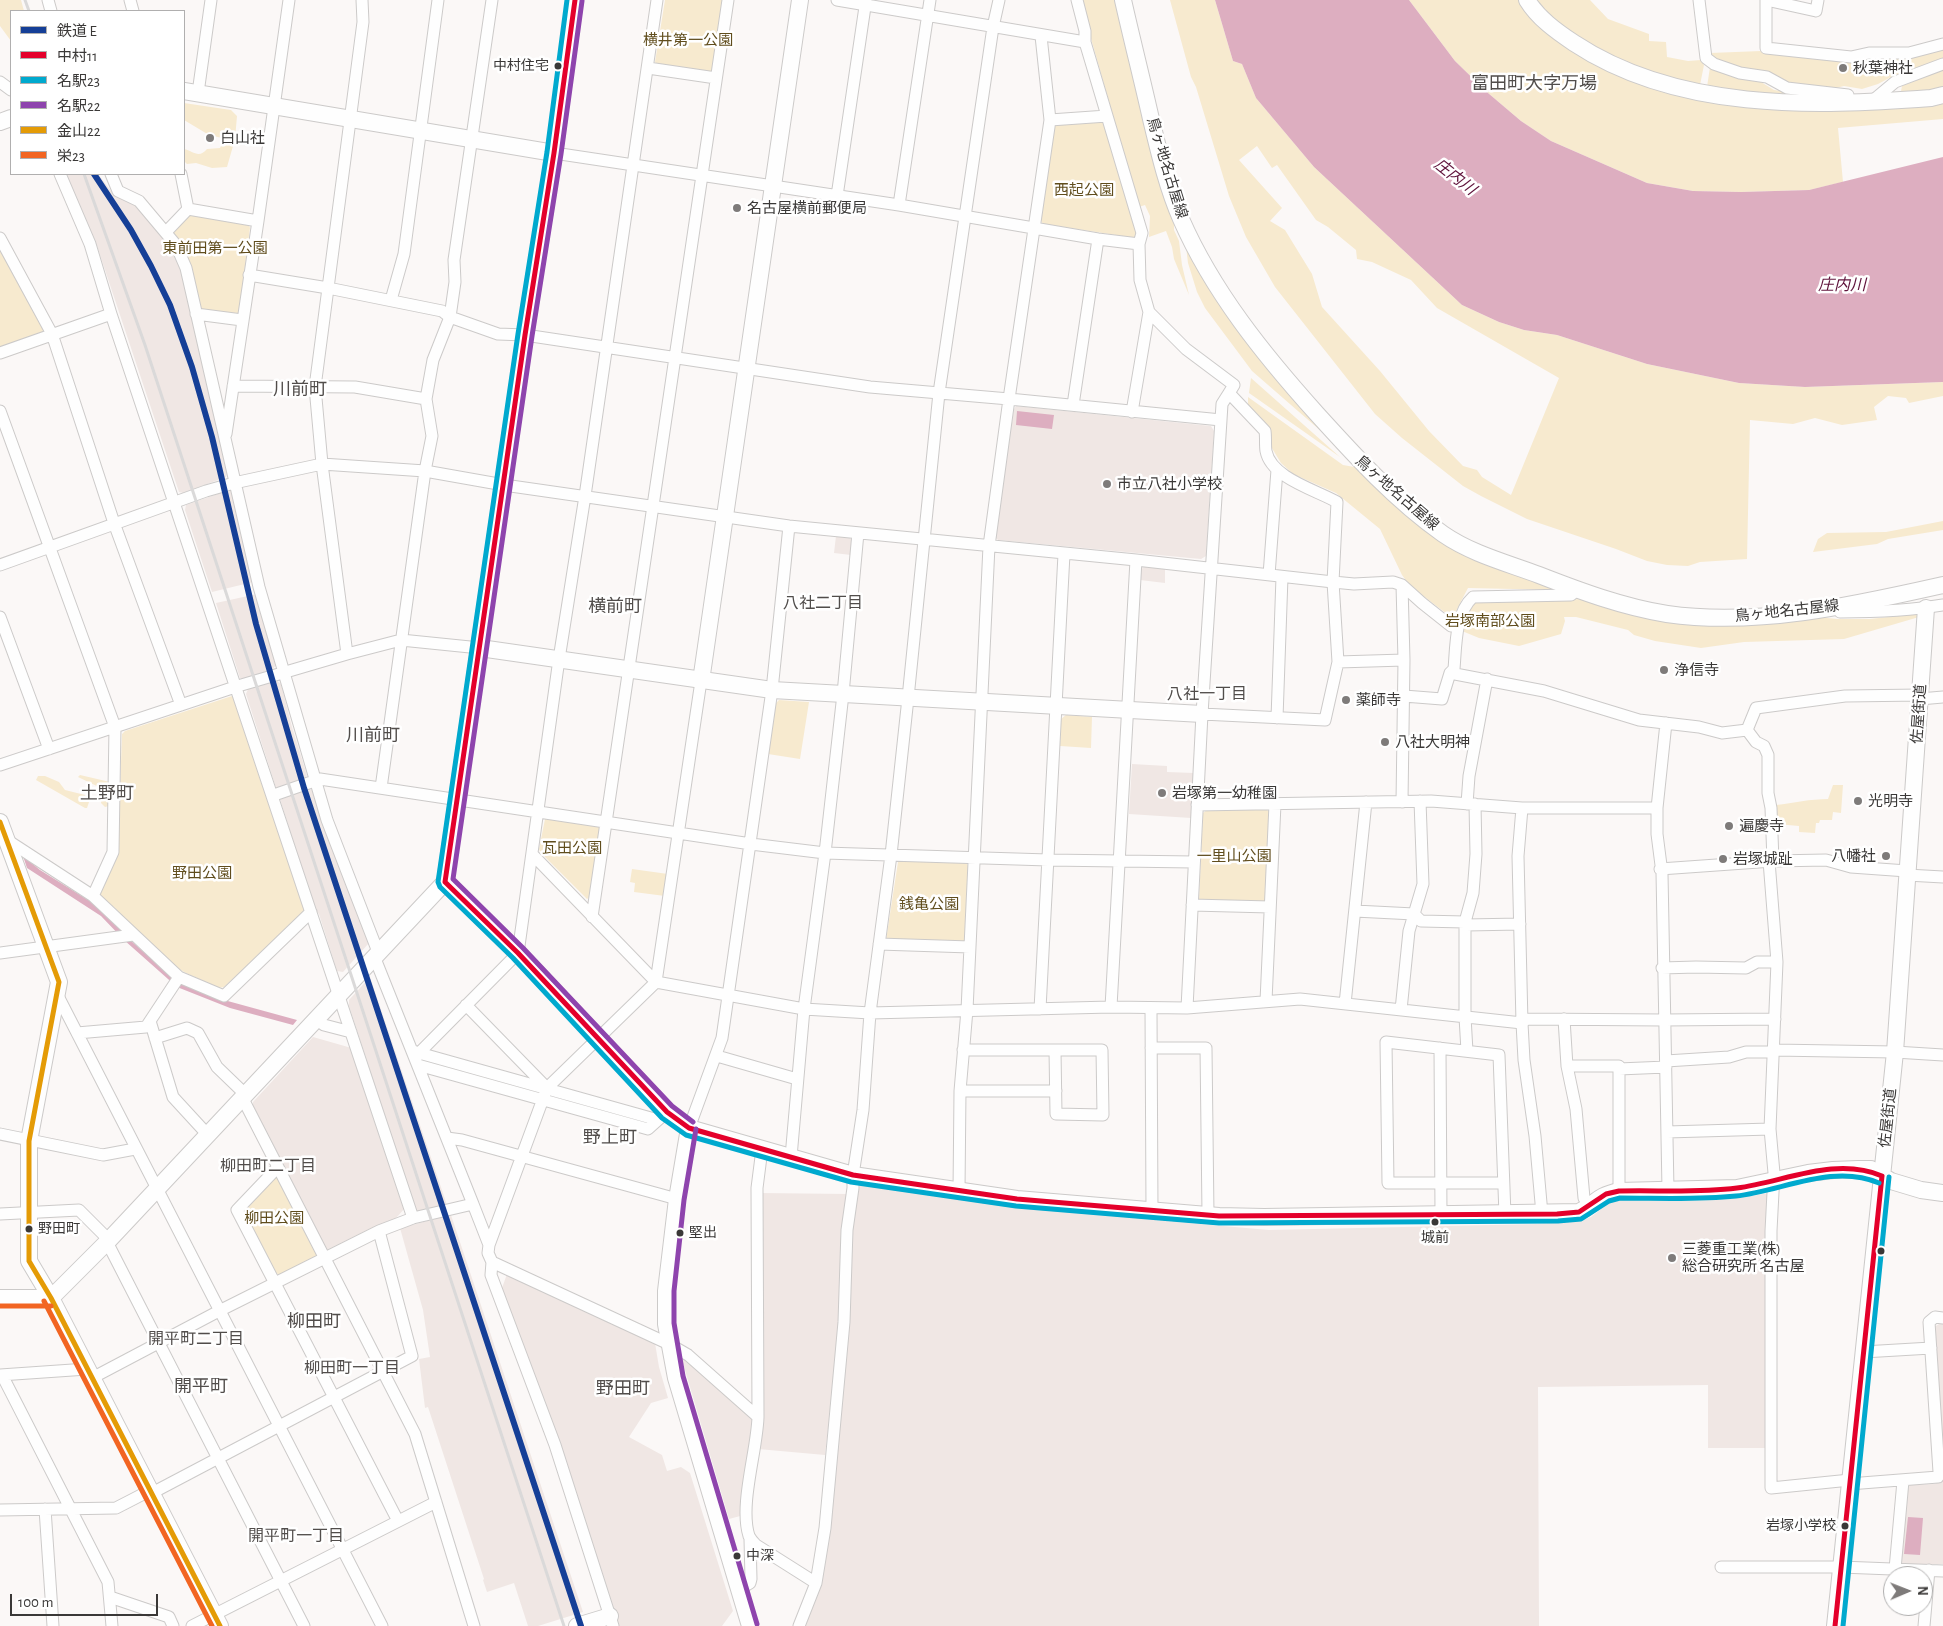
<!DOCTYPE html>
<html>
<head>
<meta charset="utf-8">
<style>
  body { margin:0 }
  #map { position:relative; width:1943px; height:1626px; overflow:hidden; background:#fbf8f7; font-family:"Alegreya Sans","Noto Sans JP",sans-serif }
  canvas { display:block }
  .legend { position:absolute; left:10px; top:10px; width:175px; height:165px; box-sizing:border-box; background:#fff; border:1px solid #b0afaf; margin:0; padding:6px 9px; list-style:none; font-size:15px; color:#3a3837 }
  .legend li { display:flex; align-items:center; gap:10px; height:25px }
  .legend b { width:25px; border:1px solid #b0afaf }
  .north { position:absolute; left:1883px; top:1566px; width:50px; height:50px; box-sizing:border-box; background:#fff; border:1px solid #b0afaf; border-radius:50%; rotate:89deg; font-size:14px; font-weight:700; line-height:20px; text-align:center; color:#3a3837 }
  .north::after { content:''; display:block; margin:auto; width:18px; height:22px; background:#7e7b7a; clip-path:polygon(50% 0,100% 100%,50% 72%,0 100%) }
  .scale { position:absolute; left:10px; top:1594px; width:148px; height:22px; box-sizing:border-box; border:2px solid #3a3837; border-top:0; padding-left:6px; font-size:15px; line-height:18px; white-space:nowrap; color:#3a3837; -webkit-text-stroke:4px #fff; paint-order:stroke }
</style>
</head>
<body>
<div id="map">
<canvas width="1943" height="1626"></canvas>
<ul class="legend">
<li><b style="height:6px;background:#153f97"></b>鉄道 E</li>
<li><b style="height:6px;background:#e4002b"></b>中村11</li>
<li><b style="height:6px;background:#00a9ce"></b>名駅23</li>
<li><b style="height:6px;background:#8e44ad"></b>名駅22</li>
<li><b style="height:6px;background:#e49b06"></b>金山22</li>
<li><b style="height:6px;background:#f26522"></b>栄23</li>
</ul>
<div class="north">N</div>
<div class="scale">100 m</div>
</div>
<script>
const c = document.querySelector('canvas').getContext('2d');
c.lineJoin = 'round';
function fillPath(path, color) { c.fillStyle = color; c.fill(path, 'evenodd'); }
function stroke(path, color, width, dash) { c.strokeStyle = color; c.lineWidth = width; c.lineCap = dash ? 'butt' : 'round'; c.setLineDash(dash || []); c.stroke(path); }
function drawText(font, color, halo, rows, align = 'center') {
  c.font = font + ' "Alegreya Sans","Noto Sans JP",sans-serif'; c.lineWidth = 5; c.setLineDash([]); c.textBaseline = 'middle'; c.strokeStyle = halo; c.fillStyle = color; for (const [text, x, y, turn = 0] of rows) {
    c.save(); c.translate(x, y); c.rotate((+turn || 0) * Math.PI / 180); c.textAlign = isNaN(turn) ? turn : align; if (halo) c.strokeText(text, 0, 0); c.fillText(text, 0, 0); c.restore();
  }
}
const built = new Path2D(`
  M65,174h33l17,22 17,5 42,48 6,16 47,209 -1,3 -43,16 -4,-1 -82,-246z
  M1016,406l195,20 3,5 -8,125 -5,3 -203,-19 -3,-3 19,-128z
  M229,490l2,1 22,91 -41,10 -27,-82 1,-5z
  M836,536l14,2 2,3 -1,14 -17,-2z
  M1144,567l21,1v15l-25,-3v-10z
  M257,594l19,71 -3,4 -31,10 -2,-1 -24,-75z
  M276,680l5,4 11,43 15,48 -2,4 -26,9h-3l-30,-94 2,-5z
  M1132,764l35,2v6l27,1 -3,45 -62,-4z
  M308,789l4,1 57,153 -26,29 -6,-1 -18,-57 -5,-5 -34,-110 2,-2z
  M370,977l77,228 -27,7 -4,-1 -67,-205v-6z
  M313,1037l42,12 51,158 -10,11 -66,32h-4l-73,-142v-6z
  M860,1184l204,28 205,18 268,-6 46,-4 8,-3 18,-14 9,-3 128,-3 23,-4 -3,255h-58v-63l-170,2 1,239h-734l12,-29 13,-69 22,-301z
  M759,1193l90,1 -5,20 -4,39v70l-15,132 -67,-6z
  M451,1215l132,397 -45,14h-10l-14,-43 -27,9 -4,-12 1,-1 -56,-172 -3,1 -6,-49 11,-2 -7,-47 -23,-82z
  M507,1274l148,69 4,24 9,31 -17,5 -22,34 33,18 5,16 14,-4 9,6 43,138 -11,15h-103l-56,-173 -61,-165z
  M1941,1323h2v139l-9,-135z
  M685,1357l70,61 -11,97 -15,4 -47,-159z
  M1943,1473v91h-40l-3,-4 6,-70 3,-5 26,-1 5,-4z`);
const green = new Path2D(`
  M0,0h21l3,11h-13v30l-11,-15z
  M665,0h58l-10,71 -3,3 -52,-8 -3,-4z
  M1080,0h36l58,213v17l5,11 3,24 7,30 -15,-36 -2,-12 -6,-16 -17,6 1,-21 -5,-11 -6,2z
  M1170,0h45l18,61 9,3 14,34 58,69 148,138 37,17 25,8 33,5 90,29 92,19 66,4 138,-5v14l-34,7 -3,-5 -18,-2 -14,11 3,13 -35,5 -27,-7 -22,6 -43,-4 -3,139 -47,3 -12,4 -21,-1 -20,-4 -31,-12 -89,-30 -46,-23 -18,-10 -61,-48 -27,-24 -100,-127 -29,-50 -17,-41 -33,-109 -5,-10zM1257,146l15,22 5,-3 39,55 12,7 28,23 1,9 15,3 39,18 26,28 122,70 -48,117 -29,-18 -5,-7 -14,-4 -34,-35 -49,-60 -58,-64 -10,-33 -27,-44 -15,-9 12,-13 -43,-48z
  M1409,0h112l48,47 132,51 242,2v19l-105,9 5,54 -34,8 -68,2 -48,-1 -46,-8 -96,-42 -30,-20 -33,-28 -33,-32z
  M1533,0h57l18,19 41,15v7l17,1 1,15 21,4 13,-1 3,5 -4,20 -37,-8 -35,-12 -66,-37z
  M1943,47v11l-50,18 -15,8 -16,5 -18,-3 -16,4 -42,-7 -71,-23 -5,-7 51,-2 90,10z
  M1710,67l51,15 13,8 54,8 -51,-2 -70,-9z
  M1943,70v18l-39,6 -3,-3 1,-5z
  M184,103l47,7 6,6 -2,23 -8,28 -15,1 -16,-5 -9,1 -3,-3v-12c9,2 15,10 23,0l13,-1 4,-8 -2,-2 -13,-3 -25,-15z
  M1101,121l4,3 32,110 -1,4 -93,-14 -3,-5 15,-95z
  M190,214l58,8 2,6 -11,84 -5,4 -31,-6 -4,-6 -9,-37 -9,-25 -8,-8v-4z
  M1185,238l160,214 -93,-81 -47,-63 -8,-16 -9,-29z
  M0,249l44,80 -2,3 -42,15z
  M1251,378l89,79 -91,-64z
  M1248,397l95,68 17,3 43,40 156,82 -91,-2 -12,23 -9,3 -37,-28 -8,-11 -22,-46 -44,-36 -43,-19 -12,-11 -33,-54z
  M1943,521v9l-55,9 -11,5 -64,8 5,-13 9,-6 59,-1z
  M1584,599l33,9 187,8 34,3h32l45,-5 4,3 -75,22 -100,3 -43,6 -46,-7 -21,-6 -6,-5 -52,-13h-12l1,4 -4,13 -42,12 -40,-8 -17,-7 3,-12 9,-16 7,-2z
  M232,696l5,1 68,212 -4,7 -77,71 -5,1 -33,-15 -7,-4 -43,-38 -21,-23 -13,-10 -2,-6 18,-43 4,-115 3,-3z
  M779,700l30,2 -9,57 -32,-5 8,-51z
  M1066,715l26,2 -1,31 -31,-2 1,-27z
  M80,775l30,7 -1,24 -4,1 -4,-4 2,-14 -25,-12z
  M38,776h7l14,6 6,8 20,5 5,4 -3,9h-2l-49,-28z
  M1833,785h10l-2,28 -8,-1 -1,8h-12l-1,3h-3l-1,10 -16,-1v-6l-22,-2 -1,-19c18,-2 34,-6 52,-6z
  M1207,810h60l3,2 -4,90 -64,1 -3,-4 4,-86z
  M545,819l55,7 -9,70 -4,3 -46,-46 -2,-4z
  M902,860l64,2 2,4 -3,78 -79,-4 12,-78z
  M632,869l36,5 -3,22 -31,-4 1,-9 -5,-1z
  M274,1177l7,1 37,75 -1,4 -37,18 -6,-3 -30,-58v-6z`);
const water = new Path2D(`
  M1215,0h194l46,61 33,32 33,28 30,20 96,42 46,8 48,1 68,-2 134,-33v225l-138,5 -66,-4 -92,-19 -90,-29 -33,-5 -25,-8 -37,-17 -148,-138 -58,-69 -14,-34 -9,-3z
  M1017,411l37,4 -2,14 -36,-4z
  M23,856l17,14 53,33 17,13 20,24 39,34 55,26 73,20 -4,5 -63,-17 -53,-21 -53,-47 -23,-24 -74,-48z
  M1908,1517l15,1 -3,37 -16,-1z`);
const street = new Path2D(`
  M48,0l3,11
  M130,0l3,11
  M837,0l248,42 57,191 -3,11 1,36 9,32 -17,100
  M1077,0l8,31v11
  M1699,0l7,58 8,6 26,9 27,4 20,11 61,7
  M1818,0l-2,11 -50,-11v48l85,9 18,-4h40l34,-9
  M648,68l68,10
  M0,82l11,8
  M198,93l13,-93
  M1871,102l24,-20 48,-18
  M1050,120l57,-4
  M554,153l345,52 199,34 41,5
  M60,174l30,70 21,70
  M111,174l7,17 21,10 37,44 10,23 73,319 68,233 51,132
  M181,174l7,35
  M837,196l29,-196
  M899,205l31,-205
  M258,221l31,-221
  M166,232l22,-23 70,12 -32,213
  M0,238l52,96 62,189 67,182
  M249,275l79,13 114,23 8,6 48,17 27,1 345,52 139,12 41,-279 -9,-84
  M391,300l13,-46 34,-254
  M1149,312l37,37 48,36 -5,8 36,38c1,6 0,14 1,20 5,27 50,39 71,51l-4,80 5,80 -13,58 -123,-6
  M196,314l46,6
  M0,353l111,-39c103,300 202,602 302,904
  M233,386l122,1 71,12
  M1073,405l25,-166
  M0,411l115,316 -2,125 -20,44
  M1221,420l1,-16 7,-11
  M0,565l206,-74 28,-8 88,-19 103,7 79,14 285,41 347,34 197,22 21,2 39,-2 9,3 20,18 29,23 8,-1
  M1269,575l8,-105
  M1402,585l2,75 -2,142
  M1840,612c34,0 69,-1 103,-7
  M0,617l49,132
  M347,654l-25,-190 -7,-77 48,-365 -1,-22
  M1338,662l66,-2
  M1450,673l94,18 95,29 60,7 23,6 25,-3 9,-22 89,-12 76,-1
  M1404,696l38,3 8,-26 4,-4c2,-23 1,-56 19,-72l98,-2 6,-5
  M1920,699l23,-2
  M1277,718l5,-141
  M1666,723l-9,85v26l5,39 6,317
  M1747,730l9,12 8,4 4,9v38l3,15 2,53
  M0,765l238,-79 109,-32 54,-14 79,8
  M381,788l44,-317 7,-35 -6,-37 7,-39 17,-43 5,-35 -1,-22 38,-260
  M274,795l46,-16 431,65 74,9 223,7 146,2
  M1467,804l2,-28 18,-97
  M1197,805l234,-4 91,7h135
  M1522,808l-4,48 4,167 2,37 11,76 7,78
  M7,840l86,56 86,81 45,19 87,-84
  M532,854l124,128 148,27 66,4 241,-6 76,1 113,-9 222,24 5,-4 137,1 111,-1
  M1769,861l8,101 -7,167 4,44 -3,58v257l79,-8
  M1660,869l113,-8 53,-1 25,7 56,4
  M1907,875l36,2
  M1192,905l78,2
  M1355,911l59,3 7,7 44,1
  M592,917l136,-917
  M1466,925l54,-1
  M879,944l91,3
  M0,953l133,-18
  M374,956l99,248
  M1662,968l34,-1 50,1 11,-6h20
  M58,996l324,630
  M1266,1001l9,-197
  M1345,1004l21,-202
  M466,1005l81,83
  M1111,1007l25,-447
  M1151,1008l1,203
  M1040,1009l24,-455
  M1401,1010l8,-79 14,-47 -3,-83
  M315,1019l9,6 27,7
  M1564,1019l3,47 9,43 8,89 5,7
  M150,1021l23,76 34,37
  M77,1033l69,-6 33,-50
  M155,1038l32,-10 11,5 19,34 28,27
  M1151,1048h55l2,167
  M1440,1048l1,167
  M963,1050h139l1,65 -47,-1 -1,-64
  M1774,1050l121,2 48,3
  M413,1051l6,2 99,-100 41,-294 26,-163 72,-496
  M1467,1051l-2,-34v-95l8,-29 3,-39 -1,-50
  M419,1053l239,67
  M717,1056l80,23
  M1666,1061l63,-4 17,-5h28
  M418,1065l230,64 19,-17
  M1567,1066h52v3l47,-2
  M1619,1069v122
  M960,1091h96
  M242,1097l173,337 59,192
  M689,1128l33,-90 50,-348 17,-164
  M1667,1132l103,-3
  M0,1134l103,21 32,-6
  M447,1138l15,2 215,59
  M791,1157l13,-148 21,-156 18,-159 15,-161
  M278,1167l-41,43 161,311
  M1503,1183h-115l-2,-141 113,13 6,160
  M959,1191l1,-100 7,-81 22,-464 20,-147 212,21 -19,294 -15,294
  M0,1214l79,-4 30,30
  M107,1242l197,384
  M489,1245l58,-157 109,-106 45,-301
  M492,1262l-1,13 64,170 58,181
  M1863,1352l68,-4
  M0,1375l87,-6
  M2,1375l106,207 4,44
  M92,1378l127,-67 160,-80 34,-13 60,-14 16,41 -1,8 4,9 177,82 19,11 70,62c-1,34 -19,88 -9,119 2,4 4,6 7,9l60,38
  M758,1417l-1,-229 5,-39
  M1849,1484l89,-7 1,-5 -10,-150 6,-5 8,1
  M152,1493l260,-137 -33,-125
  M45,1509l8,117
  M0,1510l116,-2 35,-18
  M1721,1567h120l102,4
  M1895,1569l8,-88
  M740,1589l10,-6 1,-4 -1,-40
  M110,1597l59,20 4,9
  M192,1626l244,-124
  M799,1626l17,-43 9,-55 19,-206 3,-92 6,-42v-13l10,-65 7,-97 21,-158 17,-157 31,-305 54,-366 6,-27
  M1924,1626l5,-56`);
const secondary = new Path2D(`
  M575,0l-21,153 -29,182 -80,547 73,71 149,159 22,16 164,47 164,24 202,17 45,1 315,-5c18,-9 17,-16 40,-21l118,-3 71,-15 25,-3 25,-1h13l20,12 30,9 22,3
  M1123,0c9,40 19,79 28,119 8,33 16,68 30,100 32,73 83,136 136,195 39,43 78,86 126,120 29,20 64,29 96,41 41,16 84,32 128,39 91,13 187,-9 276,-29
  M1527,0c11,18 29,31 47,43 103,68 238,64 357,55l12,-3
  M184,91l370,62
  M0,122l11,-4
  M480,648l292,42 430,24
  M701,681l99,-681
  M0,822l59,160 -30,159v120l22,37 169,328
  M689,1128l-12,71 -11,92v33l10,54 74,248
  M0,1298h51
  M51,1298l58,-58 336,-358
  M577,1626l33,-10
  M1835,1626l60,-574 31,-444`);
const rail = new Path2D(`
  M25,0l4,11
  M84,174l61,171 419,1281`);
const bus1 = new Path2D(`
  M575,0l-21,153 -29,182 -80,547 73,71 149,159 22,16 164,47 164,24 202,17 338,-2 22,-2 27,-18 13,-3c39,-1 79,2 118,-3 47,-6 98,-32 145,-12
  M1835,1626l47,-450`);
const bus2 = new Path2D(`
  M567,0l-20,152 -29,182 -80,548 2,5 73,71 149,160 24,17 165,47 165,24 203,17 339,-2 23,-2 28,-18 11,-3c38,0 77,2 116,-2 46,-5 97,-33 143,-13
  M1843,1626l46,-449`);
const bus3 = new Path2D(`
  M582,1l-21,153 -29,182 -79,543 70,69 149,158 21,16
  M696,1129l-12,71 -10,91v32l9,53 74,248`);
const bus4 = new Path2D(`
  M0,822l59,160 -30,159v120l22,37 169,328`);
const bus5 = new Path2D(`
  M44,1301l168,325
  M0,1306h51`);
const rail1 = new Path2D(`
  M94,174l37,56 20,36 19,39 22,62 20,70 44,187 48,164 277,838`);
const markers = [
  [558,66,4.5,"#3a3837"],
  [1843,68,5,"#7e7b7a"],
  [210,138,5,"#7e7b7a"],
  [737,208,5,"#7e7b7a"],
  [1107,484,5,"#7e7b7a"],
  [1664,670,5,"#7e7b7a"],
  [1346,700,5,"#7e7b7a"],
  [1385,742,5,"#7e7b7a"],
  [1162,793,5,"#7e7b7a"],
  [1858,801,5,"#7e7b7a"],
  [1729,826,5,"#7e7b7a"],
  [1886,856,5,"#7e7b7a"],
  [1723,859,5,"#7e7b7a"],
  [1435,1222,4.5,"#3a3837"],
  [29,1229,4.5,"#3a3837"],
  [680,1233,4.5,"#3a3837"],
  [1881,1251,4.5,"#3a3837"],
  [1672,1258,5,"#7e7b7a"],
  [1845,1526,4.5,"#3a3837"],
  [737,1556,4.5,"#3a3837"]
];
const busNames = [
  ["中村住宅",549,66,"right"],
  ["野田町",38,1229],
  ["堅出",689,1233],
  ["城前",1435,1238,"center"],
  ["岩塚小学校",1836,1526,"right"],
  ["中深",746,1556]
];
const parkNames = [
  ["横井第一公園",688,40],
  ["西起公園",1084,190],
  ["東前田第一公園",215,248],
  ["岩塚南部公園",1490,621],
  ["瓦田公園",572,848],
  ["一里山公園",1234,856],
  ["野田公園",202,873],
  ["銭亀公園",929,904],
  ["柳田公園",274,1218]
];
const poiNames = [
  ["秋葉神社",1853,68],
  ["白山社",220,138],
  ["名古屋横前郵便局",747,208],
  ["市立八社小学校",1117,484],
  ["浄信寺",1674,670],
  ["薬師寺",1356,700],
  ["八社大明神",1395,742],
  ["岩塚第一幼稚園",1172,793],
  ["光明寺",1868,801],
  ["遍慶寺",1739,826],
  ["八幡社",1876,856,"right"],
  ["岩塚城趾",1733,859],
  ["三菱重工業(株)",1682,1249],
  ["総合研究所 名古屋",1682,1266]
];
const streetNames = [
  ["鳥ヶ地名古屋線",1167,168,73],
  ["鳥ヶ地名古屋線",1397,493,41],
  ["鳥ヶ地名古屋線",1787,611,-6],
  ["佐屋街道",1919,714,-86],
  ["佐屋街道",1888,1118,-84]
];
const waterNames = [
  ["庄内川",1455,177,38],
  ["庄内川",1842,285]
];
const neighbourhoodNames = [
  ["八社二丁目",823,603],
  ["八社一丁目",1207,694],
  ["柳田町二丁目",268,1166],
  ["開平町二丁目",196,1339],
  ["柳田町一丁目",352,1368],
  ["開平町一丁目",296,1536]
];
const quarterNames = [
  ["富田町大字万場",1534,84],
  ["川前町",300,390],
  ["横前町",615,607],
  ["川前町",373,736],
  ["土野町",107,794],
  ["野上町",610,1138],
  ["柳田町",314,1322],
  ["開平町",201,1387],
  ["野田町",623,1389]
];
fillPath(built, '#f0e7e4');
fillPath(green, '#f7eacf');
fillPath(water, '#ddaec0');
stroke(street, '#cccac9', 13);
stroke(secondary, '#cccac9', 18);
stroke(street, '#fefefe', 11);
stroke(secondary, '#fefefe', 16);
stroke(rail, '#dad9d9', 3);
stroke(bus1, '#e4002b', 5);
stroke(bus2, '#00a9ce', 5);
stroke(bus3, '#8e44ad', 5);
stroke(bus4, '#e49b06', 5);
stroke(bus5, '#f26522', 5);
stroke(rail1, '#153f97', 6);
for (const [x, y, r, color] of markers) { const dot = new Path2D(); dot.arc(x, y, r, 0, 2 * Math.PI); c.fillStyle = color; c.fill(dot); stroke(dot, '#fff', 2); }
drawText('14px', '#3a3837', '#fff', busNames, 'left');
drawText('15px', '#604d1d', '#fff', parkNames);
drawText('15px', '#3a3837', '#fff', poiNames, 'left');
drawText('15px', '#3a3837', '#fff', streetNames);
drawText('italic 16px', '#5e113a', '#fff', waterNames);
drawText('16px', '#514d4b', '#fff', neighbourhoodNames);
drawText('18px', '#514d4b', '#fff', quarterNames);
</script>
</body>
</html>
